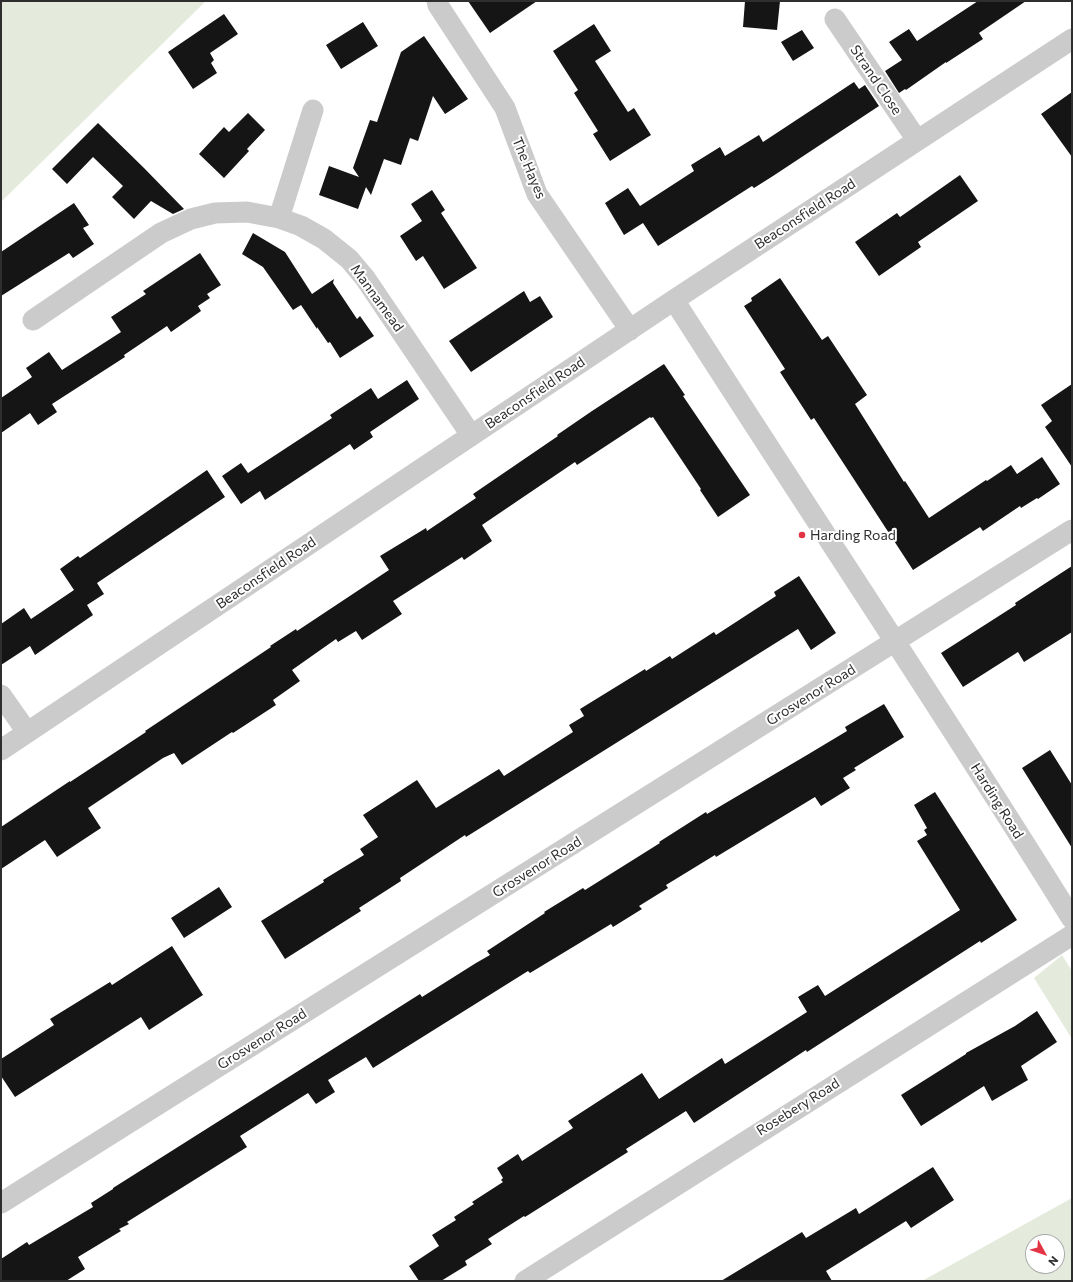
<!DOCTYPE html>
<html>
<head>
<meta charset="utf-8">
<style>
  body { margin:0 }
  #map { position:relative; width:1073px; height:1282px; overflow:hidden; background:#fff; font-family:Commissioner,sans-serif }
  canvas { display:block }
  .frame { position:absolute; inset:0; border:2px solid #2e2e2e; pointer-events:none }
  .north { position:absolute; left:1025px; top:1234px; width:40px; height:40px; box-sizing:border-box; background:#fff; border:1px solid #ababab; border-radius:50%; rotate:130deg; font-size:11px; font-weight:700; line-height:16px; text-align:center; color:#2e2e2e }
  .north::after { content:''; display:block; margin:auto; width:14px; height:18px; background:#e23445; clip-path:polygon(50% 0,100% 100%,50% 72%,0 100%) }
</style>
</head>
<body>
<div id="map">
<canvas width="1073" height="1282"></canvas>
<div class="frame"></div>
<div class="north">N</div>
</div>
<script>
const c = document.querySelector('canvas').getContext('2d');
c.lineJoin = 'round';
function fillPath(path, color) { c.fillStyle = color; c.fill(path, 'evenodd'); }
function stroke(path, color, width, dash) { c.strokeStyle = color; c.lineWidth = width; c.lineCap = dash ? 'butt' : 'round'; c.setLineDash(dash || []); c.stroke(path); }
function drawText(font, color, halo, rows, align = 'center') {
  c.font = font + ' Commissioner,sans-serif'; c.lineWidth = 4; c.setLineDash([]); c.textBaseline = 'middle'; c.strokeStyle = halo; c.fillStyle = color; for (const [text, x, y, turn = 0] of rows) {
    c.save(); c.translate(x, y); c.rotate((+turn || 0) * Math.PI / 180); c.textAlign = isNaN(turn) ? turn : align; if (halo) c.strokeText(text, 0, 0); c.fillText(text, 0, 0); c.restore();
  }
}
const green = new Path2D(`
  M1,1h205l-205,201z
  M1062,955l10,16v68l-38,-61z
  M1072,1198v83h-150zM1033,1242h24v24h-24z`);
const building = new Path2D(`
  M468,1h69l-47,32z
  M745,1h35l-3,29 -34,-3z
  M978,1h48l-47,32 4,6 -37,24v-1l-40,28 -1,-1 -6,4 -14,-22 17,-11 -13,-18 20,-13 8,12z
  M224,14l14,20 -28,19 4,7 -3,3 6,10 -24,16 -25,-37z
  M363,22l15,24 -37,23 -15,-24z
  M594,24l17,27 -16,10 33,51 6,-4 17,27 -41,26 -17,-27 5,-3 -24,-38 4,-3 -25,-39z
  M802,30l12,18 -21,13 -12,-19z
  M424,36l44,63 -23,15 -12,-18 -15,45 -8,-3 -9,27 -17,-6 -13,36 -5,-8 -8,22 -39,-14 10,-29 30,11 -6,-9 17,-48 7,2 24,-70z
  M854,82l5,7 6,-4 14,21 -106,70 -19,12 -2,-2 -94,60 -15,-23 -19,12 -19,-32 23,-15 12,18 54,-35 -3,-6 29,-18 5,9 34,-21 4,7z
  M1072,92v65l-31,-43z
  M248,113l17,17 -18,19 2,2 -25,27 -25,-24 25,-27 5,5z
  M98,123l46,45 40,41 -11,5 -22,-13 -17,18 -22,-22 11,-11 -30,-29 -26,27 -15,-15z
  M960,175l18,26 -60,41 3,5 -42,29 -24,-34 42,-29 3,4z
  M432,190l13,20 -4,3 36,55 -33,21 -21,-33 -7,5 -16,-25 22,-15 -11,-17z
  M74,203l15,22 -6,3 11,16 -21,14 -4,-5 -68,43v-44z
  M253,233l32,19 27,42 22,-15 -1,4 24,36 3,-3 14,20 -34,22 -10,-16 -2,1 -11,-16v2l-16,-24 -8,5 -30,-43 -21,-13z
  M200,253l21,32 -14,9 3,4 -12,8 3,5 -30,21 -4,-6 -43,29 1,2 -73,47 5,8 -19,13 -8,-12 -29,20v-35l31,-21 -6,-9 23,-16 13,18 59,-38 -10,-15 35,-23 -3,-3z
  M780,278l42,62 6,-4 39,59 -12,9 49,78 1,-1 24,37 57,-38 1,1 24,-16 6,9 25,-17 18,27 -22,15 -1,-1 -16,10 -1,-2 -37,25 -3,-4 -67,43 -99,-152 -3,2 -31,-48 5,-3 -41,-63 8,-5 -1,-3z
  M524,291l6,11 10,-6 13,21 -82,55 -22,-31z
  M664,364l21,31 -2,1 67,99 -32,22 -18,-27 1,-1 -48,-72 -2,1 -1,-1 -73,48 -2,-3 -93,63 10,16 -28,19 -2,-3 -69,44 9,13 -40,26 -6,-9 -18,11 -2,-3 -44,31 8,11 -27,19 3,5 -43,28 -1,-1 -50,33 -8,-12 -11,5 -75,50 13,20 -44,29 -12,-17 -44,29v-42l69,-46v1l76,-50 -1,-1 126,-84 -1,-1 26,-17 1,2 92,-61 -9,-14 46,-28 1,3 49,-33 -3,-4 85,-58 -1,-1 35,-24z
  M407,380l12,19 -49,33 3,5 -19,13 -4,-6 -85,56 -5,-9 -19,13 -19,-28 19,-13 7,10 84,-55 -2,-3 41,-27 7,11z
  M1072,384v83l-27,-40 7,-6 -11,-16z
  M207,470l18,27 -128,86 7,11 -17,11 6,10 -58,40 -5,-9 -29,19v-41l23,-16 7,11 43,-29 -14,-21 18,-13 2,2z
  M1072,566v66l-48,30 -6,-10 -55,35 -22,-34 75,-48 -1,-2z
  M799,576l37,57 -25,17 -13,-21 -332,208 -1,-2 -65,43 1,3 -42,27 2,3 -76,48 -24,-38 63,-39 -1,-2 41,-25 -4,-6 18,-12 -15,-22 54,-35 19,28 63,-39 5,7 69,-44 -4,-7 15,-9 -4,-7 65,-40 1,2 24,-15 2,3 42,-27 2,3 60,-39 -2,-4z
  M884,704l20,33 -50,31 2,2 -13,8 7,10 -29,18 -6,-9 -99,60 -1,-2 -49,30 2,3 -29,18 3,3 -29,18 -2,-3 -81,49 -2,-2 -155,97 -7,-11 -38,23 7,12 -19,12 -8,-11 -68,43 7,11 -120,75 2,2 -10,5 2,2 -43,26 7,12 -19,12h-65v-22l26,-17 2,3 64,-38 -2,-4 22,-14v-1l307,-194 2,3 54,-34 14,-8 -3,-4 58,-38 -1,-1 39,-24 2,2 75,-47 -1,-1 47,-30 1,2 100,-59 40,-24 -2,-4z
  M1050,750l22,35v63l-50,-80z
  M935,792l82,128 -36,23 -1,-2 -173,111 -1,-2 -112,73 -8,-12 -60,38 2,3 -103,65 -1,-1 -36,23 4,5 -27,17 2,4 -26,16h-22l-10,-15 30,-20 -7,-11 24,-15 -2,-3 20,-13 -2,-2 31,-20 -2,-2 2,-2 -6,-10 21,-14 4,7 51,-33 -5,-7 74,-48 17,26 63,-41 3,6 82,-52 -9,-15 20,-12 7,11 135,-86 -43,-69 10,-6 -3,-5 3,-2 -13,-23z
  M219,887l13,20 -48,31 -13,-20z
  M172,946l31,49 -54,35 -8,-13 -126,80 -14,-21v-17l53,-34 -4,-6 60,-37 2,3z
  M1037,1011l20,31 -36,24 7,14 -36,21 -8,-15 -63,40 -20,-31 65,-41v-1l49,-27z
  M933,1167l21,33 -43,28 -5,-7 -80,50 6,10h-111l81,-49 4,6 50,-30 3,6z`);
const minor = new Path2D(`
  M437,1l1,4 67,103 32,86 93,136
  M835,19l82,121
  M279,218l34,-108
  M674,300c132,207 269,411 398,619
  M33,320l128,-87 30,-14 24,-6 32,-1 32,6 22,8 23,13 25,20 16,19 106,157
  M1,695l26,37
  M1,750l673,-450 398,-261
  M1,1203l1071,-673
  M525,1281l547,-346`);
const markers = [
  [802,535,4,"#e23445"]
];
const streetNames = [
  ["Strand Close",876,80,56],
  ["The Hayes",529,168,67],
  ["Beaconsfield Road",805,214,-33],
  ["Mannamead",377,298,54],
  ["Beaconsfield Road",535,393,-34],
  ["Beaconsfield Road",266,573,-34],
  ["Grosvenor Road",811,695,-32],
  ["Harding Road",997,801,58],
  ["Grosvenor Road",537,867,-32],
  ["Grosvenor Road",262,1039,-32],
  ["Rosebery Road",798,1107,-32]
];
const poiNames = [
  ["Harding Road",810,535]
];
fillPath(green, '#e5ebdc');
fillPath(building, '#151515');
stroke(minor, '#cbcbcb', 21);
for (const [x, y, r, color] of markers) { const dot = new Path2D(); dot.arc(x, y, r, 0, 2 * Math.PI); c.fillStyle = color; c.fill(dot); stroke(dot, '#fff', 1.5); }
drawText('14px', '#2e2e2e', '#fff', streetNames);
drawText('14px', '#2e2e2e', '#fff', poiNames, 'left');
</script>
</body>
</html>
